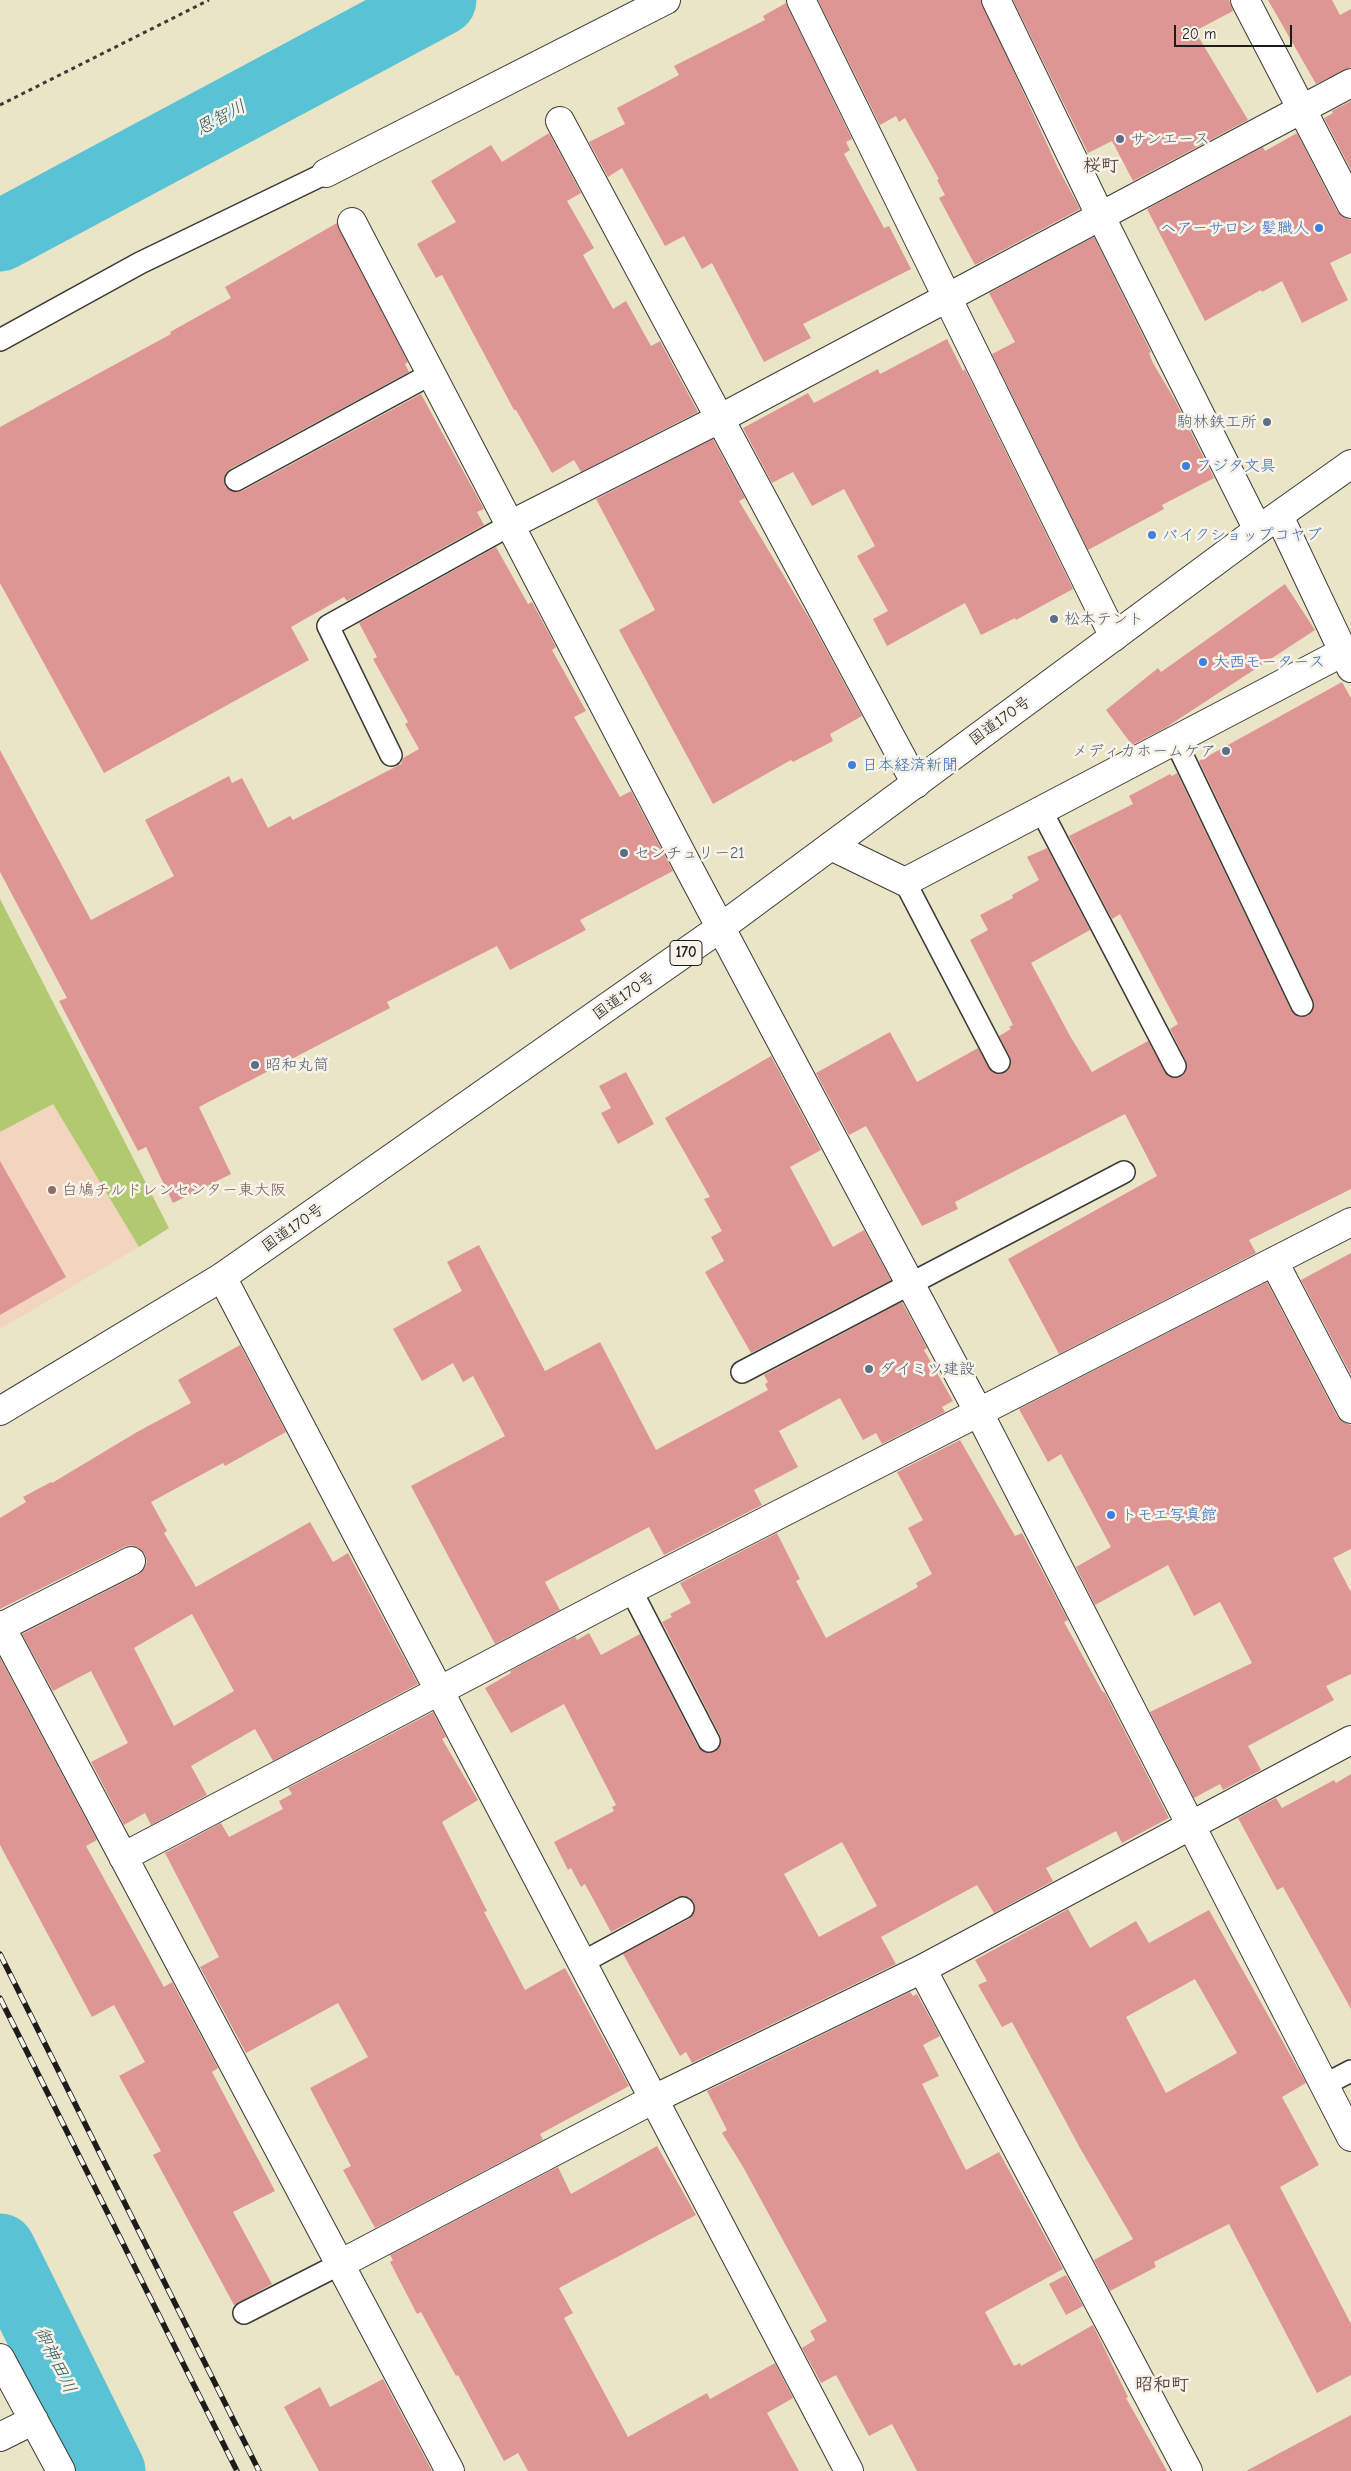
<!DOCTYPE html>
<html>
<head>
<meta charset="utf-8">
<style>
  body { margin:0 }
  #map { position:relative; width:1351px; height:2471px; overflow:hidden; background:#ebe5c7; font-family:"Comic Neue",sans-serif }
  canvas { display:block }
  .scale { position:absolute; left:1174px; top:25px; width:118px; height:22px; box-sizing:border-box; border:2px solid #1c1c1c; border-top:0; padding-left:6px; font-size:15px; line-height:18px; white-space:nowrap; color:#1c1c1c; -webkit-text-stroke:4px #f7f3e8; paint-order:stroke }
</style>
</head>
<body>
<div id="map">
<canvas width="1351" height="2471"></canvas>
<div class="scale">20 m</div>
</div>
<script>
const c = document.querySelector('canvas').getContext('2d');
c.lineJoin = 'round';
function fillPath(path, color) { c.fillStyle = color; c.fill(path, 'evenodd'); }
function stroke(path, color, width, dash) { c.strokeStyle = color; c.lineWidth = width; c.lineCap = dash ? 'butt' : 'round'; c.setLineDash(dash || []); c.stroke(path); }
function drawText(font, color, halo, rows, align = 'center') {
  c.font = font + ' "Comic Neue","Klee One",sans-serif'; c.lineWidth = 5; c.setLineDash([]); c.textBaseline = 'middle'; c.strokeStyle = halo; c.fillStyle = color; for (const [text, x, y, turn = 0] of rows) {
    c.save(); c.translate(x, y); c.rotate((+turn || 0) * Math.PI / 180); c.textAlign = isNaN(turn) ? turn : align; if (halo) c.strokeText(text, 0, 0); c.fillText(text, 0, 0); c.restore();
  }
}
const built = new Path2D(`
  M53,1104l86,143 -139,82v-197z`);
const green = new Path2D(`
  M0,899l169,329 -30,19 -86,-143 -53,28z`);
const river = new Path2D(`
  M0,236l441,-236
  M0,2249l110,222`);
const building = new Path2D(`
  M818,0h163l77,168 22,41 -105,56 -36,-67 6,-3 -8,-15 2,-1 -34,-61 -6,4 -3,-6 -16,9z
  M1013,0h216l4,11 -38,20 53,89 -115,61 -21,-40 -24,12z
  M1268,0h64l8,15 11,-6v58l-35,17z
  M786,3l66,136 -6,3 4,8 -6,4 40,74 5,-2 22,43 -108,55 8,14 -47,24 -52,-99 -10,6 -18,-33 -19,10 -43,-78 -14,9 -19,-35 36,-18 -8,-16 62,-33 -5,-9 91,-46 -2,-4z
  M1351,101v69l-27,-52 9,-5 -1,-2z
  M549,133l32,60 -14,8 27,47 -11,7 30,54 13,-8 25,45 9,-5 38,71 -117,60 -7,-12 -22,13 -36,-63h-2l-72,-135 -6,3 -19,-34 39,-22 -25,-41 60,-36 11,17z
  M1297,133l40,78 6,6 8,3v33l-21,10 18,37 -46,23 -20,-42 -20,11 -1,-2 -56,31 -58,-112 116,-62 2,4z
  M337,223l71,139 -3,2 4,8 -179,97 -5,5v12l5,5h12l179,-97 63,115 -7,3 7,13 -137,76 -3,-4 -53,30 18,33 -205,113 -104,-190v-156l171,-93 -1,-2 61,-34 -6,-11z
  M1094,237l57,115 -2,1 4,10 23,39 38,76 -52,27 2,4 -76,41 -96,-196 23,-12 -26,-49z
  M947,339l16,32 2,-2 108,220 -57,31 -1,-2 -34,17 -16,-32 -78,43 -14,-27 15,-8 -31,-55 18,-10 -31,-57 -32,17 -19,-34 -21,11 -29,-55 65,-35 6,10 64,-34 2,5z
  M713,439l32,59 -6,3 70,117 53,98 -32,18 3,7 -40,21 -2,-2 -78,44 -94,-174 36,-20 -59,-111z
  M496,547l32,57 4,-2 24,45 -4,3 34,61 -12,6 46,80 11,-6 42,80 -93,49 6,10 -76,40 -13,-24 -110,56 3,6 -191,99 32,67 -58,29 -27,-56 -8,4 -79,-150 8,-3 -67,-126v-122l91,170 83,-44 -29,-56 84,-44 3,7 10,-5 26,50 22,-12 3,4 108,-56 2,-6 16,-9 -14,-25 3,-2 -35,-63 4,-2 -18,-34z
  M1285,584l30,46 -150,98 -33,17 -26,-35 52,-42 3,4z
  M1342,682l9,16v491l-102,51 7,13 -197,101 -51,-95 149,-83 -32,-62 -170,88 3,7 -36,17 -56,-100 -17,9 -33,-62 74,-41 27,50 61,-34 14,24 7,2 10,-5 1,-12 -11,-21 12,-7 -2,-2 4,-2 -43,-85 18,-10 -8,-15 33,-17 -1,-3 27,-15 -12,-23 20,-9 43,82 -59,33 39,73 22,36 56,-31 20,35 7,2 6,-1 5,-5v-11l-16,-32 8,-5 -58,-110 -8,5 -43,-83 64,-32 -4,-8 41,-22 2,2 5,-3 114,237 10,7 7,-1 6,-10 -1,-6 -114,-239z
  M771,1056l50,94 -31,17 43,80 31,-17 27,50 -140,73 -46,-81 19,-11 -13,-24 11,-6 -18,-32 6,-2 -45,-79z
  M626,1072l28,52 -36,20 -17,-31 10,-5 -12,-22z
  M0,1161l66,116 -66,38z
  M479,1245l66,126 55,-29 56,108 112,-60 -3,-6 3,-2 -4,-7 138,-73 25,46 -3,2 29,51 -11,6 3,5 -63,32 -6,-11 -13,7 -23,-42 -61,33 19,36 -44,23 8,15 -98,50 -15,-28 -104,55 15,28 -65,34 -84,-158 94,-50 -32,-60 -10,6 -10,-19 -31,18 -29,-52 69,-38 -15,-29z
  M1351,1253v122l-50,-95z
  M1267,1282l70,134 6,6 8,3v124l-18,9 18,34v82l-25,12 8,14 -86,46 13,24 -38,20 -3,-6 -26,14 -44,-86 102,-49 -32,-61 -26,14 -26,-51 -73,40 -19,-38 35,-20 -50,-93 -13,8 -29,-53z
  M240,1345l46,87 -61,34 -2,-3 -72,39 16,29 -3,2 32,54 114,-65 23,40 15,-9 70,131 -145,77 -18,-32 -64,37 16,29 -56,30 -6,-12 -21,12 -33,-63 37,-19 -37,-72 -38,20 -31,-57 116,-59 6,-6 3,-7 -2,-8 -6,-6 -8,-3 -7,2 -124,62v-91l26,-16 -3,-5 28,-15 1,1 85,-51 54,-29 -13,-23zM192,1614l42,77 -60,35 -40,-78z
  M960,1440l55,96 7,-3 46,87 -4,2 38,69 3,2 64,125 -47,25 -6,-12 -70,37 7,13 -59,32 -17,-28 -96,52 15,27 -204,99 -6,-11 -6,4 -57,-102 66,-35 6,-10 -1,-7 -5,-5h-11l-67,35 -26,-48 -4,3 -10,-19 -3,2 -14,-28 60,-31 -2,-4 4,-2 -52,-101 -53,29 -26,-45 26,-15 -1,-2 65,-34 2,3 12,-7 12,22 39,-21 58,113 10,6 7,-1 6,-10 -1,-7 -58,-113 10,-5 -2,-3 21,-11 -11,-20 97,-50 23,46 -4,2 30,57 92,-51 -2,-4 16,-9 -24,-46 15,-8 -26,-48zM842,1842l35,64 -58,31 -35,-63z
  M0,1658l97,182 -11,6 78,141 8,-5 46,86 -6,4 63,119 -42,21 39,72 -38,21 -81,-150 8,-4 -42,-75 26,-14 -31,-57 -22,12 -92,-172z
  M433,1712l13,25 -4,2 36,61 -36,22 45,89 -3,1 41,78 40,-22 64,118 -89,48 3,6 -168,88 -32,-58 8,-4 -41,-78 58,-31 -30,-54 -92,50 -46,-86 19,-10 -54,-104 56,-30 8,14 54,-28 -4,-8 13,-7 -4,-6z
  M1351,1774v235l-68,-122 -6,3 -39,-72 38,-20 6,10 52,-28 2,3z
  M1068,1909l22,39 46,-27 13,22 60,-33 97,173 -24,14 37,68 -39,22 71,137v51l-34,18 -88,-169 -75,38 2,5 -46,24 -16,-31 39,-21 -53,-91 -68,-126 -10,5 -24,-42 9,-4 -12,-21zM1195,1979l42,74 -71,40 -40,-76z
  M910,1992l3,4 4,-2 23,42 -17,9 16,31 -17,8 44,86 33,-18 64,117 -78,43 29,54 6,-3 1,3 72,-41 35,72 -2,1 41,73h-250l-25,-47 -23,12 -33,-61 -15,8 -19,-35 13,-8 -5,-9 17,-10 -85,-156 -20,-32 5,-3 -20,-39z
  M657,2146l39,69 -137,73 14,25 -9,5 64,119 79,-44 3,6 65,-36 18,35 -26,15 32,58h-271l-10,-18 -14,8 -46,-86 -2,1 -35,-64 -4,2 -27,-52 3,-2 -3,-5 168,-88 13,27z
  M1066,2275l17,31 -17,9 -17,-31z
  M383,2379l49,92h-113l-35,-64 36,-20 10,20z
  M1351,2415v56h-105z`);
const path = new Path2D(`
  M0,105l209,-105`);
const lane = new Path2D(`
  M0,340l140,-77 186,-90
  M236,480l195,-106
  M1175,740l127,265
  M391,755l-63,-129 182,-101
  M1041,810l134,256
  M905,882l94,180
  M742,1372l382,-200
  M631,1590l78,151
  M583,1962l100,-54
  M1324,2085l27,-14
  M244,2313l96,-49`);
const street = new Path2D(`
  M801,0l313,637
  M996,0l104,215 158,315
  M1245,0l106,204
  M560,121l356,663
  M326,173l340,-173
  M352,222l339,650 287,539 373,726
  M1279,516l72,152
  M510,525l211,-107 630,-335
  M831,846l74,36 438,-230
  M1274,1262l77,147
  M222,1277l627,1194
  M0,1625l450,846
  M1,1627l130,-66
  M123,1857l508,-267 720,-368
  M922,1969l266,502
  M340,2264l314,-165 268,-130 429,-229
  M0,2358l61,113
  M0,2437l34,-17`);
const highway = new Path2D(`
  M0,1411l222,-134 498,-349 538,-398 93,-66`);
const rail = new Path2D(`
  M0,1954l259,517
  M0,1998l237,473`);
const markers = [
  [1120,139,5,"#5c6f8a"],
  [1319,228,5,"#3f7fe0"],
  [1267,422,5,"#5c6f8a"],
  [1186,466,5,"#3f7fe0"],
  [1152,535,5,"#3f7fe0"],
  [1054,619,5,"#5c6f8a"],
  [1203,662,5,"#3f7fe0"],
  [1226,751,5,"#5c6f8a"],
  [852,765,5,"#3f7fe0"],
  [624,853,5,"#5c6f8a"],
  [255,1065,5,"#5c6f8a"],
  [52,1190,5,"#8d6e63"],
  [869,1369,5,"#5c6f8a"],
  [1111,1515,5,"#3f7fe0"]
];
const shields = [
  [686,953,32]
];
const shieldNames = [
  ["170",686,953]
];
const serviceNames = [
  ["サンエース",1130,139],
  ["駒林鉄工所",1257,422,"right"],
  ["松本テント",1064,619],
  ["メディカホームケア",1216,751,"right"],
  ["センチュリー21",634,853],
  ["昭和丸筒",265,1065],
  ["ダイミツ建設",879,1369]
];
const shopNames = [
  ["ヘアーサロン 髪職人",1309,228,"right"],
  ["フジタ文具",1196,466],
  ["バイクショップコヤブ",1162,535],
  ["大西モータース",1213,662],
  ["日本経済新聞",862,765],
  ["トモエ写真館",1121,1515]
];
const streetNames = [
  ["国道170号",1000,721,-36],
  ["国道170号",624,996,-35],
  ["国道170号",293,1228,-35]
];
const educationNames = [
  ["白鳩チルドレンセンター東大阪",62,1190]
];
const waterNames = [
  ["恩智川",221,118,-28],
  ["御神田川",55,2360,64]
];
const neighbourhoodNames = [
  ["桜町",1101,166],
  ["昭和町",1162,2385]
];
fillPath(built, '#f3d4be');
fillPath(green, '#b1c96f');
stroke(river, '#59c2d5', 71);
fillPath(building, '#de9694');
stroke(lane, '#3b3a36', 24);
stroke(street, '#3b3a36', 30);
stroke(highway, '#3b3a36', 30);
stroke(path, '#3b3a36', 3, [4, 4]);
stroke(lane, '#fff', 21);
stroke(street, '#fff', 28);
stroke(highway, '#fff', 28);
stroke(rail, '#1c1c1c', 5.5);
stroke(rail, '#f7f3e8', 4, [11]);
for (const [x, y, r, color] of markers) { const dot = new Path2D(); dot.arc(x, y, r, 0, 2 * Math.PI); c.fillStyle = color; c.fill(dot); stroke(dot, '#f7f3e8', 2); }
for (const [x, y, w] of shields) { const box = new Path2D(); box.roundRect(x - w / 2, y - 12.5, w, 25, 4); c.fillStyle = '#f7f3e8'; c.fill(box); stroke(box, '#1c1c1c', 1); }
drawText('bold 15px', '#1c1c1c', null, shieldNames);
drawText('16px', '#4e5e75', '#f7f3e8', serviceNames, 'left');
drawText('16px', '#366cbe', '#f7f3e8', shopNames, 'left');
drawText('16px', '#1c1c1c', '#f7f3e8', streetNames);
drawText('16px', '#785e54', '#f7f3e8', educationNames, 'left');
drawText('italic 18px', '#31565d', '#f7f3e8', waterNames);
drawText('bold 18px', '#604746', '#f7f3e8', neighbourhoodNames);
</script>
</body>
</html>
